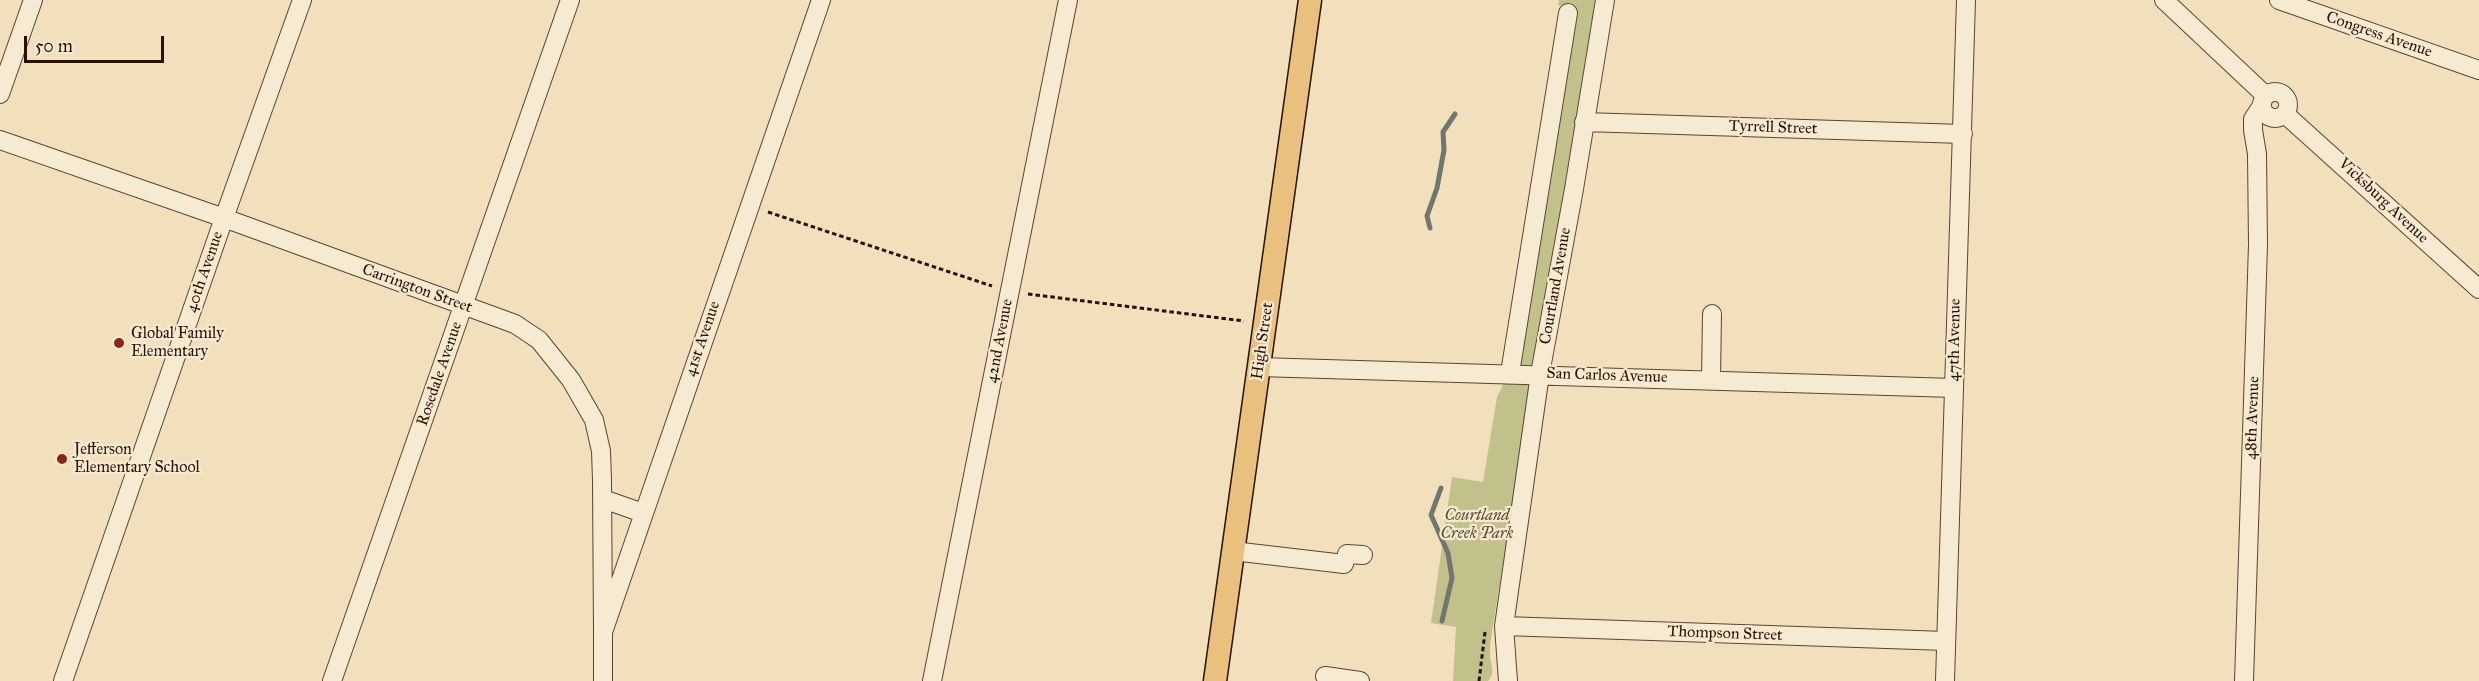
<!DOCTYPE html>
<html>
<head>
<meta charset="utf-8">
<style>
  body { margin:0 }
  #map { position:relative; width:2479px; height:681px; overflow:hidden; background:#f2dfbc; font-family:"IM FELL Great Primer",serif }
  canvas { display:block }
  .scale { position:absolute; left:24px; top:36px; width:140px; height:27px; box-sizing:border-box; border:3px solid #291101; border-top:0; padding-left:8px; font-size:18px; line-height:21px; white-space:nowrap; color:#291101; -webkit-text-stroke:4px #f7ead3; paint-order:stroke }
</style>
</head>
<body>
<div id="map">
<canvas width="2479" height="681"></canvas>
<div class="scale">50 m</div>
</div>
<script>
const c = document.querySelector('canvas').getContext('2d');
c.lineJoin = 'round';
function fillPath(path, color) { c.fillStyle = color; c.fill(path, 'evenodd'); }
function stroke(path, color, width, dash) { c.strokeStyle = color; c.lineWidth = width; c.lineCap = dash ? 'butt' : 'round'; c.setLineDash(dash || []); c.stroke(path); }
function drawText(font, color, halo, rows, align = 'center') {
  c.font = font + ' "IM FELL Great Primer",serif'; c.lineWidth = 4.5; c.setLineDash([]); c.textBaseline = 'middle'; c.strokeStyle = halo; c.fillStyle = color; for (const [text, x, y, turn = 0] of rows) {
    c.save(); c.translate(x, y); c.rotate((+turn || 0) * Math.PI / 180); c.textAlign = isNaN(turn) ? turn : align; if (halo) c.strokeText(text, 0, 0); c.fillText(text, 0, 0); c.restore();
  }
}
const green = new Path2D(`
  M1559,0h36l-103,631c-1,6 -2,14 -2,21 -1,11 7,20 -2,29h-35l3,-54 -25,-4 21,-146 31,5 14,-85 23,-46 53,-342 -15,-4z`);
const stream = new Path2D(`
  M1430,228l-3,-12 10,-28 7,-38 -1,-18 12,-18
  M1441,488l-10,27 17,38 4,25 -10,43`);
const path = new Path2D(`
  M768,212l224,74
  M1028,294l216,27
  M1479,681l6,-49`);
const minor = new Path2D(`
  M2164,0l101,95
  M2279,0l200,70
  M2262 105a13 13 0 1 1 26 0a13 13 0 1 1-26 0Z
  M0,94l33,-94
  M2285,114l194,175
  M1584,122l379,12
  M0,140l224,78 291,106 24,16 32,40 23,40 7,31 1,29 1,152
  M1259,367l695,21
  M1510,373l58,-360
  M1711,379l1,-65
  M603,499l40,14
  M1233,551l111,13 3,-10 16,1
  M1504,626l442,15
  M1325,676l35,5
  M63,681l161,-463 78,-218
  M332,681l238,-681
  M603,681v-49l218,-632
  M932,681l136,-681
  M1508,681l-4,-55 36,-252 34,-185 31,-189
  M1945,681l21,-681
  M2244,681l14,-436 -1,-91 -4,-24v-11l8,-12`);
const major = new Path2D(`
  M1215,681l95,-681`);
const markers = [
  [119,343,6,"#8f2418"],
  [62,459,6,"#8f2418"]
];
const streetNames = [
  ["Congress Avenue",2379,35,19],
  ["Tyrrell Street",1773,128,2],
  ["Vicksburg Avenue",2383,201,43],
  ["40th Avenue",205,272,-71],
  ["Courtland Avenue",1556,286,-80],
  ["Carrington Street",417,289,20],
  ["41st Avenue",703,339,-71],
  ["47th Avenue",1955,340,-89],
  ["42nd Avenue",1000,341,-79],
  ["High Street",1263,341,-82],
  ["Rosedale Avenue",440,374,-71],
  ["San Carlos Avenue",1607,376,2],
  ["48th Avenue",2253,418,-88],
  ["Thompson Street",1725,634,2]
];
const poiNames = [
  ["Global Family",131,334],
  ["Elementary",131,352],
  ["Jefferson",74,450],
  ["Elementary School",74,468]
];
const parkNames = [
  ["Courtland",1477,516],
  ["Creek Park",1477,534]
];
fillPath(green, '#c2c08b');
stroke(stream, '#717671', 5);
stroke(minor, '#5b4430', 20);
stroke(major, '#291101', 25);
stroke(path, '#291101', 3, [4.5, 3]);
stroke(minor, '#f7ead3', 18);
stroke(major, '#e9c07e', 22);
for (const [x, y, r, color] of markers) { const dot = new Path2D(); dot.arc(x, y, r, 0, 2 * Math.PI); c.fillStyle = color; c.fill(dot); stroke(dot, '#f7ead3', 2); }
drawText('16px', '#291101', '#f7ead3', streetNames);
drawText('16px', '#291101', '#f7ead3', poiNames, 'left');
drawText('italic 16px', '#5f4e31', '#f7ead3', parkNames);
</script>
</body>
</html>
